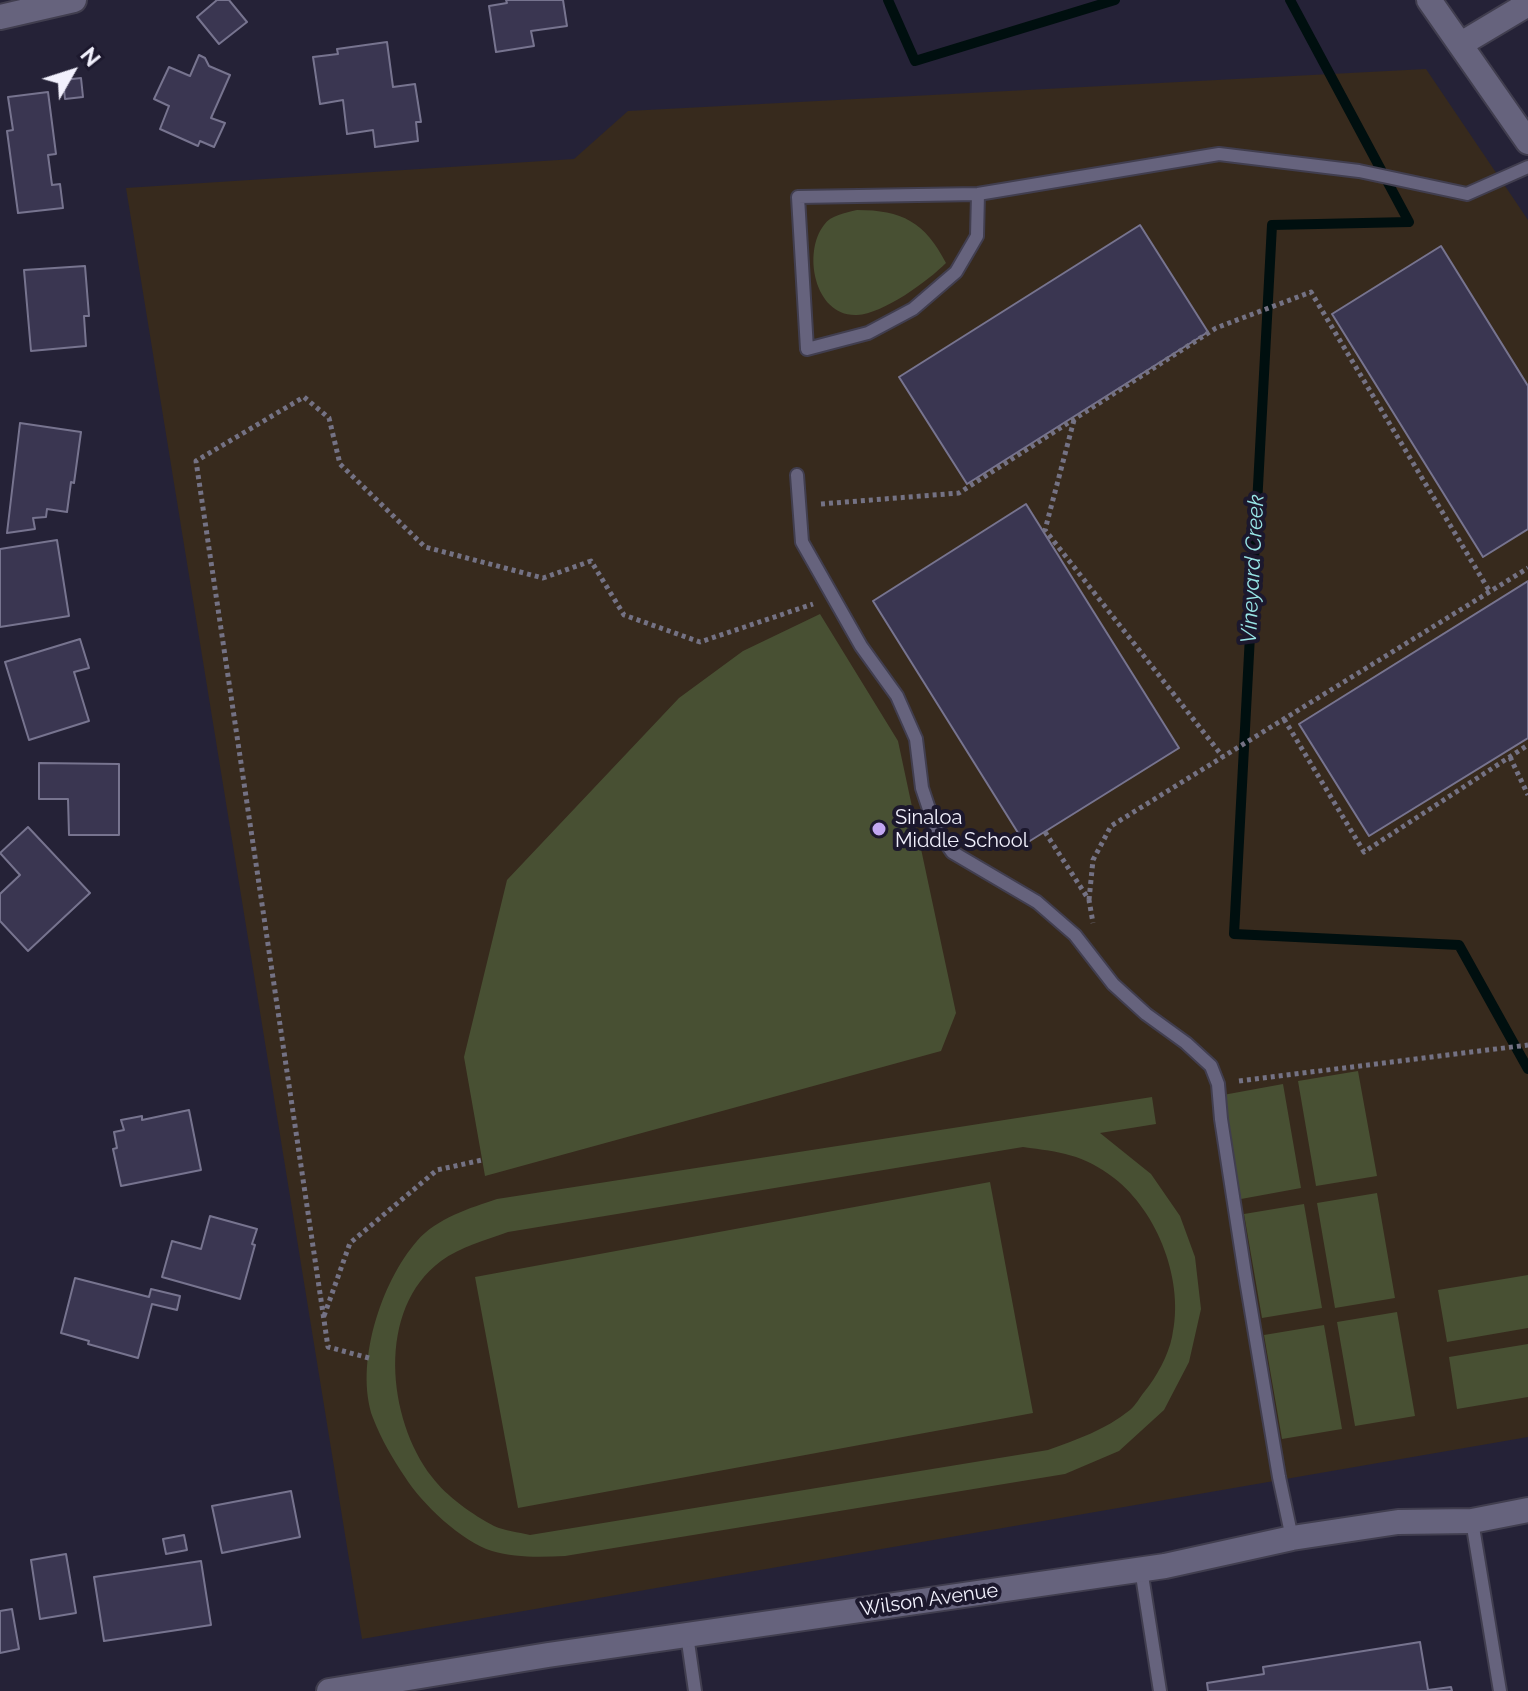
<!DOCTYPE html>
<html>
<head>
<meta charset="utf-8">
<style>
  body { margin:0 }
  #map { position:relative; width:1528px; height:1691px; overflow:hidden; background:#252237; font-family:Raleway,sans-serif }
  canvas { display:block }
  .north { position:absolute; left:32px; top:32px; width:80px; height:80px; -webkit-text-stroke:6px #1c182d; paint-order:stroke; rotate:51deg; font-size:22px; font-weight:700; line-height:32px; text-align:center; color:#f2f1fd }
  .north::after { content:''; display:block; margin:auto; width:28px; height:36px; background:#f2f1fd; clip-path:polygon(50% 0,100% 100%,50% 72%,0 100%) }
</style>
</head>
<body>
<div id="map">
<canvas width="1528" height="1691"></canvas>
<div class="north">N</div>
</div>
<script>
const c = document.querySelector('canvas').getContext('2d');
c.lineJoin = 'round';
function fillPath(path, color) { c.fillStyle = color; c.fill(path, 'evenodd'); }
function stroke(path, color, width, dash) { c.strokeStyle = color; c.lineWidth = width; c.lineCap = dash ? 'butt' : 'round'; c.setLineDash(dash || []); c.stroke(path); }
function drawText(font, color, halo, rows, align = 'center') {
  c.font = font + ' Raleway,sans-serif'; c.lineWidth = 8; c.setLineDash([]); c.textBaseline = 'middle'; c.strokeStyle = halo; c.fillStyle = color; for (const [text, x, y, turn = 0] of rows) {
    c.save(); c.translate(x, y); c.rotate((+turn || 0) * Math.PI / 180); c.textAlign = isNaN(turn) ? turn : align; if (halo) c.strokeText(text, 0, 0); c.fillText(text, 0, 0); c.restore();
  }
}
const education = new Path2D(`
  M1426,69l102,151v1217l-1166,202 -236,-1451 448,-29 54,-48z`);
const green = new Path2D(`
  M857,210c45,0 68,12 89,53 -18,18 -63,51 -89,52 -42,2 -55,-62 -33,-90 7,-10 21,-12 33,-15z
  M820,614l78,127 58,272 -15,38 -456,125 -21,-119 43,-177 172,-182 64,-47z
  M1358,1071l19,105 -61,10 -18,-105z
  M1283,1084l18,104 -60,11 -18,-104z
  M1152,1097l4,27 -56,9 51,41 29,42 15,41 6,52 -12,53 -25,48 -45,41 -54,23 -500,82c-24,1 -50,2 -73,-5 -30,-9 -71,-48 -87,-74 -12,-18 -24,-38 -32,-59 -19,-53 8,-136 44,-177 20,-23 53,-33 80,-42zM1023,1147c37,5 60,7 91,31 44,34 71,104 58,159 -4,19 -15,39 -27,54 -5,6 -9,14 -15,19 -25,20 -52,29 -82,40l-518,85c-12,-3 -25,-4 -36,-9 -21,-11 -48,-30 -62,-49 -45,-58 -56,-168 9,-216 19,-14 45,-21 67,-29z
  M990,1182l43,231 -515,95 -43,-231z
  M1377,1193l18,105 -60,10 -18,-105z
  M1304,1204l18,104 -60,10 -18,-104z
  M1528,1275v53l-81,14 -9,-52z
  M1397,1312l18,104 -60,10 -18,-104z
  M1324,1325l18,104 -60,10 -18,-104z
  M1528,1344v53l-71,12 -8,-52z`);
const stream = new Path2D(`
  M888,0l27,61 200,-61
  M1290,0l119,222 -137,3 -38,709 225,11 69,124`);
const building = new Path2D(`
  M217,0h12l18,22 -28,22 -22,-27z
  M506,0h57l4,26 -36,5 3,15 -38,6 -7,-46 18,-3z
  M387,42l6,45 22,-3 6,38h-5l2,19 -43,6 -2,-17 -26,4 -4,-34 -23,4 -7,-47 25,-3 -1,-5z
  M199,55l6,3 4,8 21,9 -19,43 14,5 -11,24 -14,-6 -2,5 -38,-17 9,-23 -15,-7 15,-32 21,9z
  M81,78l2,19 -18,2 -2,-19z
  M48,92l8,62 -8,1 4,30 8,-1 3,24 -45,5 -11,-82 6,-1 -5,-33z
  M1140,225l68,107 -241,152 -68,-107z
  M1441,246l87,140v143l-45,28 -151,-243z
  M85,266l4,50h-5l2,30 -55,5 -7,-81z
  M20,423l61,9 -7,51 -3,-1 -4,30 -20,-3 -1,8 -13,1 2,11 -28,4z
  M1026,504l153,244 -154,96 -152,-243z
  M57,540l12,76 -69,11v-78z
  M1528,581v157l-159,98 -70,-112z
  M80,639l9,29 -15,4 15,49 -60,19 -24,-78z
  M39,763l80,1v71h-50l-1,-36h-29z
  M28,827l62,66 -62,58 -28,-30v-27l20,-19 -20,-22z
  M189,1110l12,60 -80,16 -8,-37 4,-1 -3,-16 10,-2 -3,-10 21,-4v4z
  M210,1216l47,13 -5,15 3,1 -15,54 -78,-22 10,-36 29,8z
  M75,1278l74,19 2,-8 29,7 -3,14 -25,-6 -14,54 -50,-14 1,-3 -28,-8z
  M291,1491l9,46 -78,16 -10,-47z
  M184,1535l3,15 -21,4 -3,-15z
  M66,1554l10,59 -36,6 -9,-59z
  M201,1561l10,64 -107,16 -10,-64z
  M12,1609l7,40 -19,4v-42z
  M1420,1642l8,48 23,-3 1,4h-244l-1,-8 57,-9 -1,-7z`);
const path = new Path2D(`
  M1074,420l-29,110 178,227
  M821,504l138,-11 257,-165 95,-36 179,300
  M1284,719l80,133 164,-107
  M1510,757l18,38
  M1045,832l44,68 4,23
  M1089,900l4,-40 18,-34 417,-258
  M1239,1081l289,-36
  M324,1316l26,-73 87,-73 45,-10
  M369,1358l-41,-11 -132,-886 108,-64 25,21 11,46 85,83 118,31 48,-17 33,54 76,27 113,-38`);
const lane = new Path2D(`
  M978,194l-1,42 -21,36 -43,37 -45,24 -61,16 -9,-152 180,-3 241,-40 140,17 108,23 61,-27
  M797,475l5,67 59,104 36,50 19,43 6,49 13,39 17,25 85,50 38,33 38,49 33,30 40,29 25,23 7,18 3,35 24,155 34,203 13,61
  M1472,1521l28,170
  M1141,1569l19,122
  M687,1635l8,56`);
const street = new Path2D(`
  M1429,0l99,142
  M0,17l74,-17
  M1461,44l67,-40
  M329,1691l219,-36 617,-89 127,-28 106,-16 74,-1 56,-11`);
const markers = [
  [879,829,8,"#c2a7f2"]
];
const poiNames = [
  ["Sinaloa",895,818],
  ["Middle School",895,841]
];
const streetNames = [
  ["Wilson Avenue",929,1600,-8]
];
const waterNames = [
  ["Vineyard Creek",1253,569,-87]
];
fillPath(education, '#372a1d');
fillPath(green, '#485033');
stroke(stream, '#000f0f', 10);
fillPath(building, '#3a3651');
stroke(building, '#77748f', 2);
stroke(lane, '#413e4f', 16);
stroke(street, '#413e4f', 28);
stroke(path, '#747284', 5, [4, 4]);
stroke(lane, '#66637d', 12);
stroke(street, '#66637d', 24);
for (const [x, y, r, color] of markers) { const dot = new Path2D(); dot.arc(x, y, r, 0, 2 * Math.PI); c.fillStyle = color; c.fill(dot); stroke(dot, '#1c182d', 3); }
drawText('20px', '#f2f1fd', '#1c182d', poiNames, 'left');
drawText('20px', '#f2f1fd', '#1c182d', streetNames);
drawText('italic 22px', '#98e6e7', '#1c182d', waterNames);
</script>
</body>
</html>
